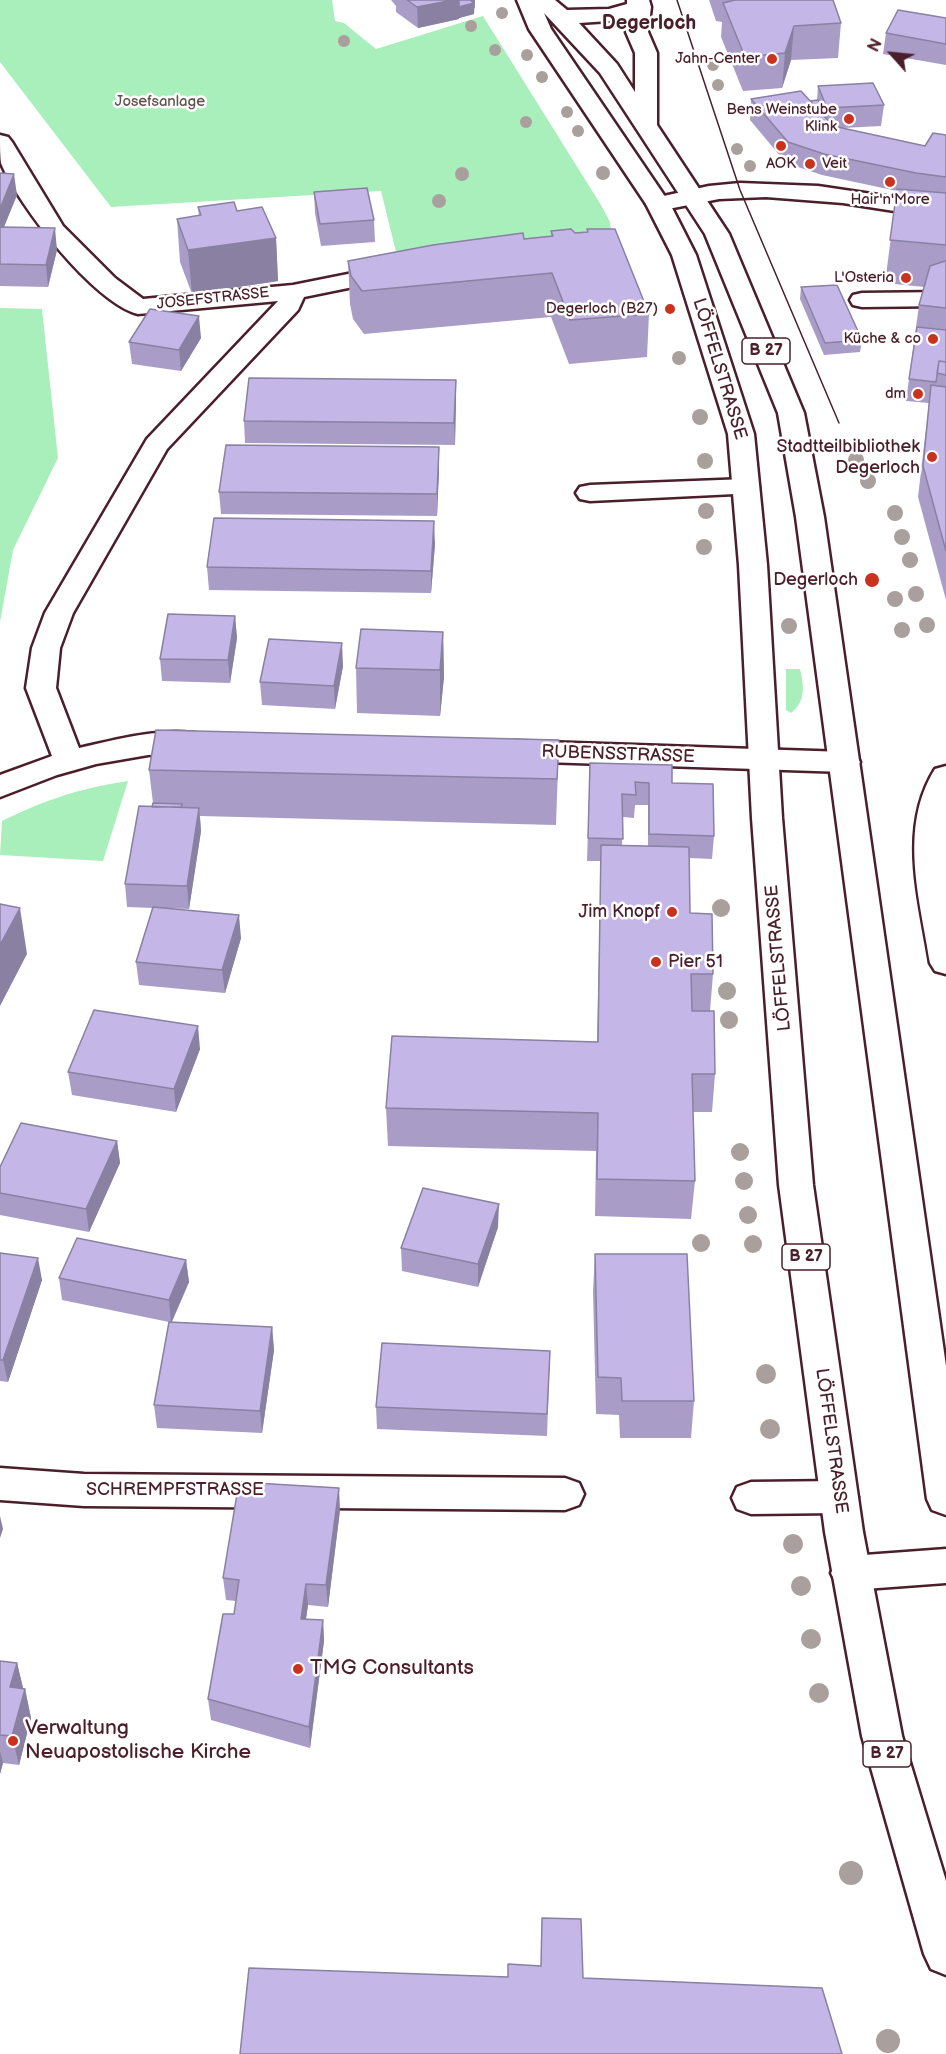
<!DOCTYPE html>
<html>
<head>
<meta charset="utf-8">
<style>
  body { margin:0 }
  #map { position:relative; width:946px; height:2054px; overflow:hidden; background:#fff; font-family:"Balsamiq Sans",sans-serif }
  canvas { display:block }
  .north { position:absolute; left:862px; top:24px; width:60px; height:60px; -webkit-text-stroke:4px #fff; paint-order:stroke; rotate:297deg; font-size:16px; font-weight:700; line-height:24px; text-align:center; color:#4a1f2b }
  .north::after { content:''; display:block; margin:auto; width:21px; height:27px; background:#4a1f2b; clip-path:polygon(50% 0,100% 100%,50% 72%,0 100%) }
</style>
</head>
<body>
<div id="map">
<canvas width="946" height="2054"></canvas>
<div class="north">N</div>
</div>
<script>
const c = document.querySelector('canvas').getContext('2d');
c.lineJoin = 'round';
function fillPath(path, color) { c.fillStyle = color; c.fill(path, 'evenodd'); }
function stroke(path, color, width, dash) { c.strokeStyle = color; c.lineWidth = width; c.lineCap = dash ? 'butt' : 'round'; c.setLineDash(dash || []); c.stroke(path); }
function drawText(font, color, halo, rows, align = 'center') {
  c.font = font + ' "Balsamiq Sans",sans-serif'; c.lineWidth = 5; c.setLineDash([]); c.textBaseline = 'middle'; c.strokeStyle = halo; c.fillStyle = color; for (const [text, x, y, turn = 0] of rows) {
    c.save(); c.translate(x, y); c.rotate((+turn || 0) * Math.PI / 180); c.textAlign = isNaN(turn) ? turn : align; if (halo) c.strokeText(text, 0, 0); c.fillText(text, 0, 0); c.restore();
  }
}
const green = new Path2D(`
  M0,0h332l3,21 9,2 32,26 107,-33 118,189 9,17 4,28 -215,14 -18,-73 -270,16 -111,-145z
  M0,308l42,1 16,149 -45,92 -13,72z
  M786,669h14c4,16 6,33 -9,44l-5,-3z
  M128,781l-25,80 -103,-6 2,-34c46,-22 75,-32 126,-40z`);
const minor = new Path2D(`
  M0,135l8,2 4,5 51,84 52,52 28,21 150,-14 100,-20 9,2 3,5 -3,5 -98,20 -6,13 -131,139 -94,164 -13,35 -4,40 23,60c39,-9 90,-23 130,-12l4,7 -4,7 -61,5 -52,9 -39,11 -57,22v-22l52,-19 -26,-68 6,-40 13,-35 102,-174 131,-138 -140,13c-43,-10 -121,-110 -137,-151 -1,-8 -1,-20 -1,-28z
  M740,183l78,3 128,19v14l-103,-16 -77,-6 -47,2 -61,12 -8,-2 -4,-5 4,-5 59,-13z
  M946,292v14l-84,1 -9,-2 -3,-5 3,-5 9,-2z
  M746,479l10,2 3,6 -3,6 -166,8 -10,-2 -4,-6 4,-6 10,-2z
  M514,741l331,11 11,3 4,7 -4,7 -11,3 -331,-11 -11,-3 -4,-7 4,-7z
  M946,766v208l-11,-3 -5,-8c-10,-64 -32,-135 5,-194z
  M0,1468l84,6 481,4 14,5 5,11 -5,11 -14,5 -481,-4 -84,-6z
  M839,1481l14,5 5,11 -5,11 -14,5 -88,1 -14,-5 -5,-11 5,-11 14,-5z
  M946,1549v34l-95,7 -14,-5 -6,-12 6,-12 14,-5z`);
const major = new Path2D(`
  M517,0h38l12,10 42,-1 18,-5v-4h22l2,7 -3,25 9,21v72l72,109 75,179 20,104 122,849v149l-14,-5 -5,-11 -131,-982 -18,-104 -73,-179 -105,-161 -56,-60 7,16 119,175 26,51 58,179 13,131 15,253 31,367 50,347 39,204 44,145v94l-15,-6 -7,-15 -62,-218 -37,-204 -46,-347 -27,-367 -13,-253 -11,-131 -56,-179 -26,-51 -117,-175zM627,17l-1,15 9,21v39l-18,-28 -38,-41 30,-2z`);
const tram = new Path2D(`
  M677,0l63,190 99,233`);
const trees = [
  [502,13,6],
  [471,26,6],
  [344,41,6],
  [495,50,6],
  [527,55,6],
  [713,65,6],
  [542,77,6],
  [718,85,6],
  [567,112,6],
  [526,122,6],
  [578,131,6],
  [737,149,6],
  [750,166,6],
  [603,173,7],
  [462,174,7],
  [439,201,7],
  [679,358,7],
  [700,417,8],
  [856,460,8],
  [705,461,8],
  [868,481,8],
  [706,511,8],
  [895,513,8],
  [902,537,8],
  [704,547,8],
  [910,560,8],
  [916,594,8],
  [895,599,8],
  [927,625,8],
  [789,626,8],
  [902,630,8],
  [721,908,9],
  [727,991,9],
  [729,1020,9],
  [740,1152,9],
  [744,1181,9],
  [748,1215,9],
  [701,1243,9],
  [753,1244,9],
  [766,1374,10],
  [770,1429,10],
  [793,1544,10],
  [801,1586,10],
  [811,1639,10],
  [819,1693,10],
  [851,1873,12],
  [888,2041,12]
];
const wall = new Path2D(`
  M391,0h84v8h-1v6l-15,4v1l-41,9 -22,-16v-6z
  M709,0h124l8,23 -3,35 -47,2 -9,28 -39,3 -22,-54 1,-15 -6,-1z
  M946,18v47l-63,-11 3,-21z
  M818,86l66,19 -3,21 -38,2 82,18 21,-11v465l-28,-103 11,-94 -23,-2 13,-96 5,-18 -39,-4 12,-92 -75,-16 -36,-12 -36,-43 1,-21 66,1z
  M0,173l17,22 -13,32 53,23 -9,37 -48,-1z
  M314,192l60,28 1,22 -54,4 -6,-33z
  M198,207l39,4 39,27 2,43 -86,13 -12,-32 -3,-43 22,-3z
  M587,229l62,85 -2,43 -78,7 -18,-47 -187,17 -11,-15 -3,-15 -2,-43 203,-25v-5l24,2 12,-1z
  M801,287l61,53 -2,12 -36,3 -24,-56z
  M201,338l-20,33 -49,-7 -3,-22z
  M456,380l-1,65 -210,-2 -1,-22z
  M439,469l-2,47 -216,-2 -2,-22z
  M435,544l-4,49 -222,-3 -2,-23z
  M235,616l2,22 -7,45 -68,-2 -2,-22z
  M443,632l1,45 -4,39 -83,-3 -1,-45z
  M343,666l-8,43 -73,-4 -2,-23z
  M559,740l-3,85 -356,-9 1,15 -12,78 -27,-1 79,30 -16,55 -86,-8 -3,-23 17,-54 -26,-1 -2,-23 27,-77 1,-4 -4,-33z
  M590,763l82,20 42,53 -2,23 -23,-1 1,55 23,61 -3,37 5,63 -3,38h-19l2,69 -4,38 -96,-3 1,-65 -208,-5 -2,-38 211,-66 4,-181h-14zM635,805h13v41l-26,-1 1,-28 11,1z
  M200,1049l-24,63 -104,-17 -4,-23z
  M117,1141l3,22 -31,69 -89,-17v-48z
  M498,1227l-20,60 -76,-16 -1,-23z
  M0,1253l42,27 -34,102 -8,-1z
  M595,1254l99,147 -3,37h-71l-1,-23 -23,-1 -3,-123z
  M186,1260l3,22 -17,40 100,5 2,23 -12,83 -105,-5 -3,-23 15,-83 -107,-22 -3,-22z
  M550,1351l-3,85 -170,-7 -1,-22z
  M340,1510l-12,97 -20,-2 -2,14 17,1 1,21 -14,107 -99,-28 -3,-21 26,-85 2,-13 -10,-1 -3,-22z
  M0,1661l17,2 6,25 2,1 6,29 -12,47 -16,-2 -3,11z`);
const shadedWall = new Path2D(`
  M453,0h22l-1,14 -15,4v1l-41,9 -1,-21z
  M794,26l-3,34 -9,28 3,-35z
  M14,174l3,21 -16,39 -1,-11v-14z
  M55,228l2,22 -9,37 -2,-22z
  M276,238l2,43 -86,13 -4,-44z
  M199,316l2,22 -20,33 -2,-21z
  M456,380v22l-1,43 -1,-22z
  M439,447v22l-2,47v-22z
  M434,521l1,23 -4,49v-22z
  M235,616l2,22 -7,45 -2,-23z
  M443,632l1,45 -4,39v-46z
  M342,643l1,23 -8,43 -1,-23z
  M199,808l2,23 -12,78 -2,-23z
  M20,908l7,46 -27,52v-61z
  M239,915l2,23 -16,55 -3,-23z
  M198,1026l2,23 -24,63 -2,-23z
  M117,1141l3,22 -31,69 -3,-23z
  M499,1204l-1,23 -20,60v-23z
  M38,1258l4,22 -34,102 -5,-22z
  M186,1260l3,22 -18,41 -2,-23z
  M272,1327l2,23 -12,83 -2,-22z
  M339,1488l1,22 -12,97 -2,-22z
  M0,1516l3,13 -3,9z
  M306,1584l2,21 -5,35 -2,-21z
  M323,1620l1,21 -14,107 -1,-21z
  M17,1663l7,29 -14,-5z
  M25,1689l6,29 -12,47 -7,-29z
  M0,1751l3,12 -3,11z`);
const building = new Path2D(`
  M407,0h46l-36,7z
  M459,0h11l4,3 -15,4z
  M735,0h98l8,23 -47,3 -9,27 -40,4 -22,-54z
  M898,10l48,8v26l-60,-11z
  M873,83l11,22 -57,3 -9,-22z
  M801,91l32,35 92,20 8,-13 13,2v42l-30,-4 -92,-19 -36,-12 -37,-43z
  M818,100l8,18 -16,-17z
  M0,173l14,1 -14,35z
  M367,188l7,32 -54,4 -6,-32z
  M897,189l49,4v52l-56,-5z
  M234,202l3,9 25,-4 14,31 -88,12 -11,-31 24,-4 -3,-8z
  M0,227l55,1 -9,37 -46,-1z
  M571,229l4,4 13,-1 -1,-3h28l34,85 -79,6 -18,-47 -190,18 -11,-15 -3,-15 85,-16 90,-12 1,6 29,-3 -2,-5z
  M945,261h1v47l-27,-3 11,-39z
  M837,285l25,55 -37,3 -24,-56z
  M150,309l49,7 -20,34 -50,-8z
  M917,327l29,3v32l-7,-1 -3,21 -27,-3z
  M939,361l7,1v13l-9,-2z
  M249,378l207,2 -2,43 -210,-2z
  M931,385l15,2v164l-23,-85z
  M226,445l213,2 -2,47 -218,-2z
  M214,518l220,3 -3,50 -224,-4z
  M168,614l67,2 -7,44 -68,-1z
  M361,629l82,3 -3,38 -84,-2z
  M269,639l73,4 -8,43 -74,-4z
  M156,730l403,10 -2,39 -408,-9z
  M590,763l82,2v18l41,1 1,52 -65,-2v-51l-14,-1 1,13 -14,-1 1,45 -35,-1z
  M153,803l29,1 -1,3h-29z
  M139,806l60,2 -12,78 -62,-2z
  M601,845l88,2 1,66 22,1 1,60h-22l1,37h22l1,63h-23l3,107 -98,-2 1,-66 -212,-5 6,-72 206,6z
  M0,904l20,4 -20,37z
  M153,907l86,8 -17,55 -86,-8z
  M94,1010l104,16 -24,63 -106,-17z
  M21,1123l96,18 -31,68 -86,-16v-26z
  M423,1188l76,16 -21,60 -77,-16z
  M77,1238l109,22 -17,40 -110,-22z
  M0,1253l38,5 -35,102h-3z
  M595,1254h92l7,147h-72l-1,-23 -23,-1z
  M169,1322l103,5 -12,84 -106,-6z
  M382,1343l168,8 -3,63 -171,-7z
  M239,1482l100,6 -13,97 -20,-1 -5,35 22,1 -14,107 -101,-28 15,-85h11l5,-34 -16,-2z
  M0,1661l17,2 -7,24 15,2 -13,47 -12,-1z
  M542,1918l39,1 2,59 239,10 20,66h-602l9,-86 259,9v-13l33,2z`);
const markers = [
  [772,59,6,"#c8321e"],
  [849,119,6,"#c8321e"],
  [781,146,6,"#c8321e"],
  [810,164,6,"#c8321e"],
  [890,182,6,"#c8321e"],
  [906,278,6,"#c8321e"],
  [670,309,6,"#c8321e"],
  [933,339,6,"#c8321e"],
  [918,394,6,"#c8321e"],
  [932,457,6,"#c8321e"],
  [872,580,8,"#c8321e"],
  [672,912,6,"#c8321e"],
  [656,962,6,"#c8321e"],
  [298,1669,6,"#c8321e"],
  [13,1741,6,"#c8321e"]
];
const farPoinames = [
  ["Jahn-Center",760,59],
  ["Bens Weinstube",837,110],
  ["Klink",837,127],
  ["AOK",781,164,"center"],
  ["Veit",822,164,"left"],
  ["Hair'n'More",890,200,"center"],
  ["L'Osteria",894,278],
  ["Degerloch (B27)",658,309],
  ["Küche & co",921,339],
  ["dm",906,394]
];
const farParknames = [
  ["Josefsanlage",160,102]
];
const farStreetnames = [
  ["JOSEFSTRASSE",213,299,-6]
];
const shields = [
  [766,351,48],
  [806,1257,48],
  [887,1754,48]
];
const shieldNames = [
  ["B 27",766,351],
  ["B 27",806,1257],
  ["B 27",887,1754]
];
const streetNames = [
  ["LÖFFELSTRASSE",719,369,73],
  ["RUBENSSTRASSE",618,755,2],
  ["LÖFFELSTRASSE",779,958,-95],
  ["LÖFFELSTRASSE",831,1441,82],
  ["SCHREMPFSTRASSE",175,1490]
];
const poiNames = [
  ["Stadtteilbibliothek",920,447],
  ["Degerloch",920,468],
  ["Degerloch",858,580],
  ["Jim Knopf",660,912],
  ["Pier 51",668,962,"left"]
];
const farDistrictnames = [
  ["Degerloch",649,24]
];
const nearPoinames = [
  ["TMG Consultants",310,1669],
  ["Verwaltung",25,1729],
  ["Neuapostolische Kirche",25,1753]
];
fillPath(green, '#a8efbb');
stroke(minor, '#4a1f2b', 5);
stroke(major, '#4a1f2b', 5);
fillPath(minor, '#fff');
fillPath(major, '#fff');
stroke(tram, '#4a1f2b', 1.5);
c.fillStyle = '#a9a09e';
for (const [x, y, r] of trees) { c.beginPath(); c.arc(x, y, r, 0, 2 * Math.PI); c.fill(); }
fillPath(wall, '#a99dc8');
fillPath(shadedWall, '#8980a2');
fillPath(building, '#c4b7e8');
stroke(building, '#8980a2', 1.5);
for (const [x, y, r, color] of markers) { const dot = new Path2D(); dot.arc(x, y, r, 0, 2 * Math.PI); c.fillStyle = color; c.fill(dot); stroke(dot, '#fff', 2); }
drawText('15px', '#4a1f2b', '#fff', farPoinames, 'right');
drawText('15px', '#62534f', '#fff', farParknames);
drawText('15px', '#4a1f2b', '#fff', farStreetnames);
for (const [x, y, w] of shields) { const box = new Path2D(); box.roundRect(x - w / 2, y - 13, w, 26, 4.5); c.fillStyle = '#fff'; c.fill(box); stroke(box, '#4a1f2b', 1.5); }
drawText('bold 16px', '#4a1f2b', null, shieldNames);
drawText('18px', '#4a1f2b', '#fff', streetNames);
drawText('18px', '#4a1f2b', '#fff', poiNames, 'right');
drawText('bold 20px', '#4a1f2b', '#fff', farDistrictnames);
drawText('21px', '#4a1f2b', '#fff', nearPoinames, 'left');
</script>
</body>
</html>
